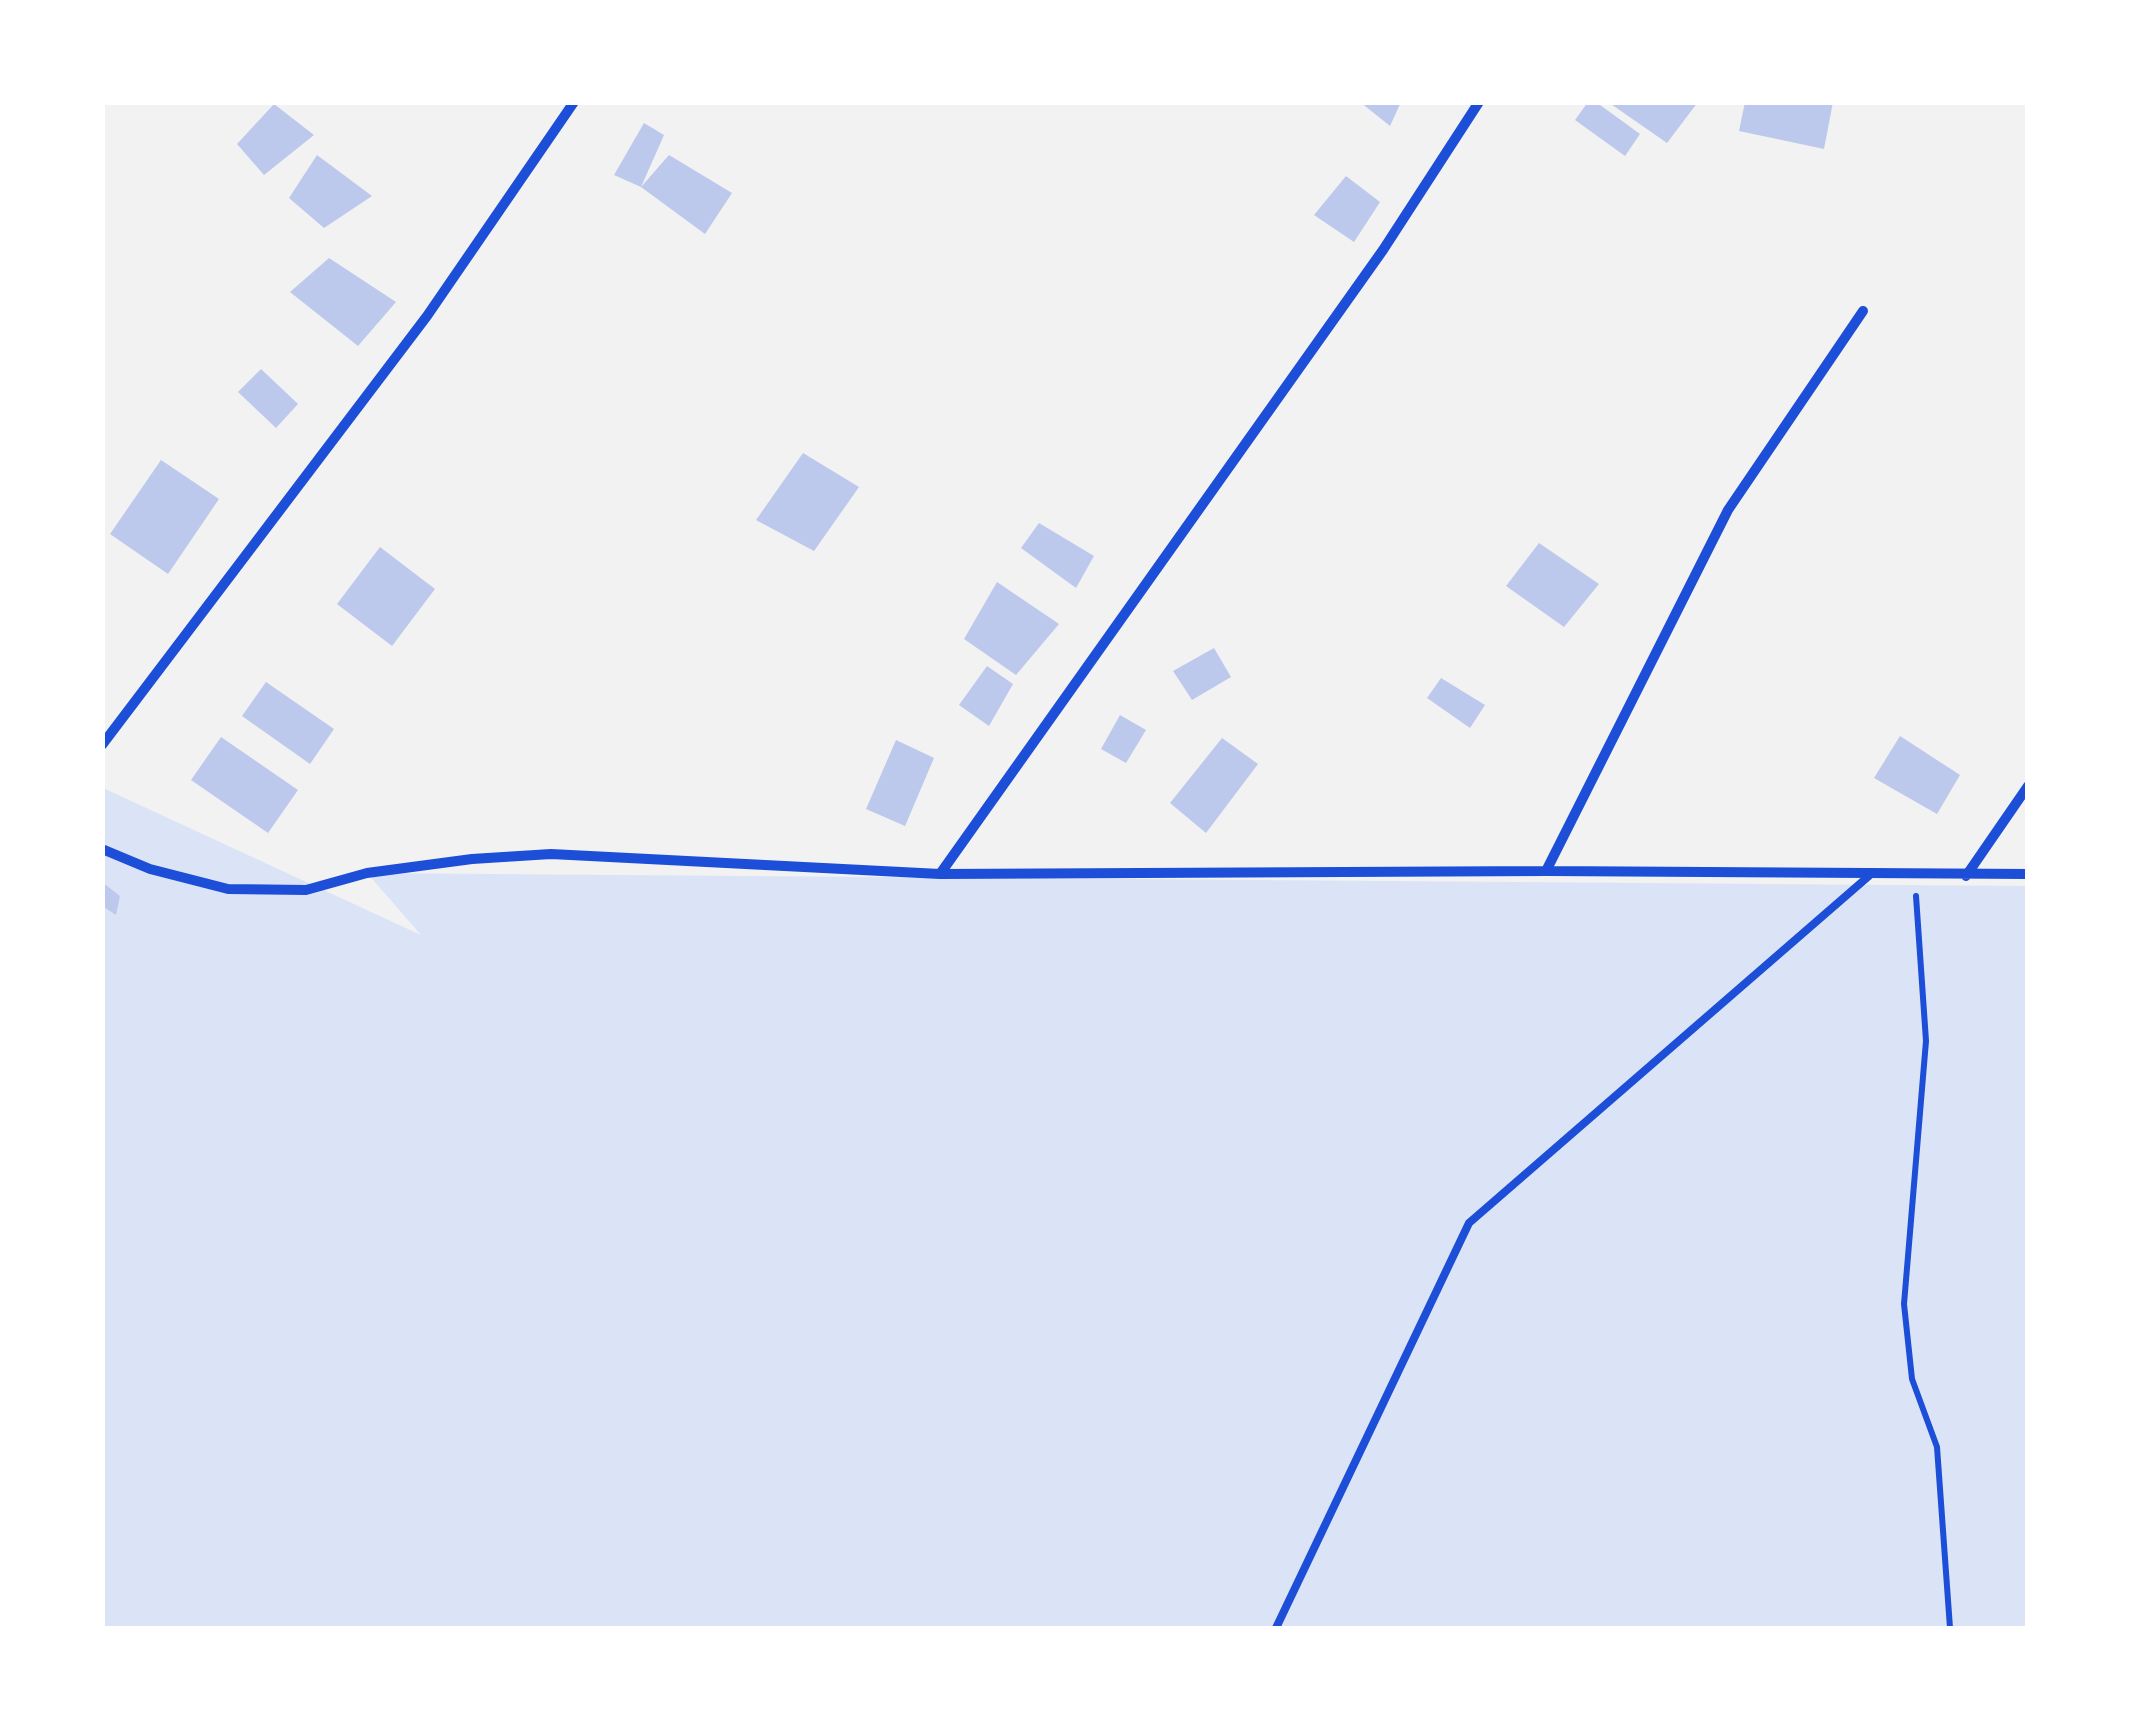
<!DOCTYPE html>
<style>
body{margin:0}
#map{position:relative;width:2130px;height:1731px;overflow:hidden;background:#f2f2f2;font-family:Georgia,serif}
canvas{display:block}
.frame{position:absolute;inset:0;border:105px solid #fff;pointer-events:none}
</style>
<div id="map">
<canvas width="2130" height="1731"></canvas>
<div class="frame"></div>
</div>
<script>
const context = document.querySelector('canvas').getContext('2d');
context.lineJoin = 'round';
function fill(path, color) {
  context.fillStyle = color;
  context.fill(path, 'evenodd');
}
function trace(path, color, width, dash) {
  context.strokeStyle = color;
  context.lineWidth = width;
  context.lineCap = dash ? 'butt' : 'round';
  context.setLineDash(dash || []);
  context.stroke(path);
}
fill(new Path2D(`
 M103,788L421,935L367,873L2027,886V1628H103Z`), '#dbe4f7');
fill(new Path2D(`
 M1360,102H1401L1390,126Z
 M1588,102H1596L1640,134L1625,156L1575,120Z
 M1608,102H1698L1667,143Z
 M1745,102H1833L1824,149L1739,131Z
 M274,104L314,135L264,175L237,144Z
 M644,123L664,135L641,187L669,155L732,193L705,234L641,187L614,175Z
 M317,155L372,196L324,228L289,198Z
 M1346,176L1380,202L1354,242L1314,215Z
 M329,258L396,302L358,346L290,292Z
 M261,369L298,404L276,428L238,392Z
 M803,453L859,487L814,551L756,520Z
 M161,460L219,499L168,574L110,534Z
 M1039,523L1094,556L1076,588L1021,548Z
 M1539,543L1599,584L1564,627L1506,586Z
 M380,547L435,589L392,646L337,604Z
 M997,582L1059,624L1016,675L964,639Z
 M1214,648L1231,677L1192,700L1173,671Z
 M987,666L1013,684L989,726L959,705Z
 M1441,678L1485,705L1470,728L1427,698Z
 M266,682L334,729L310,764L242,716Z
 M1120,715L1146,730L1126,763L1101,749Z
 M1900,736L1960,775L1937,814L1874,778Z
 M221,737L298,790L268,833L191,780Z
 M1222,738L1258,764L1206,833L1170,803Z
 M896,740L934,758L905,826L866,809Z
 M102,882L120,896L116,915L102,906Z`), '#bdc9ec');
trace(new Path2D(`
 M1916,896L1926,1041L1904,1304L1912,1379L1937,1447L1950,1628`), '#1d4ed8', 6);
trace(new Path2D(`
 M1276,1628L1469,1223L1870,875`), '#1d4ed8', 8);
trace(new Path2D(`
 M102,745L427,316L574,102
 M102,849L150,869L228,889L306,890L367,873L472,859L551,854L940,874L1546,871L2028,874
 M1546,871L1728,510L1863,311
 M940,874L1383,250L1479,102
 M1966,876L2028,786`), '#1d4ed8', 10);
</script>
